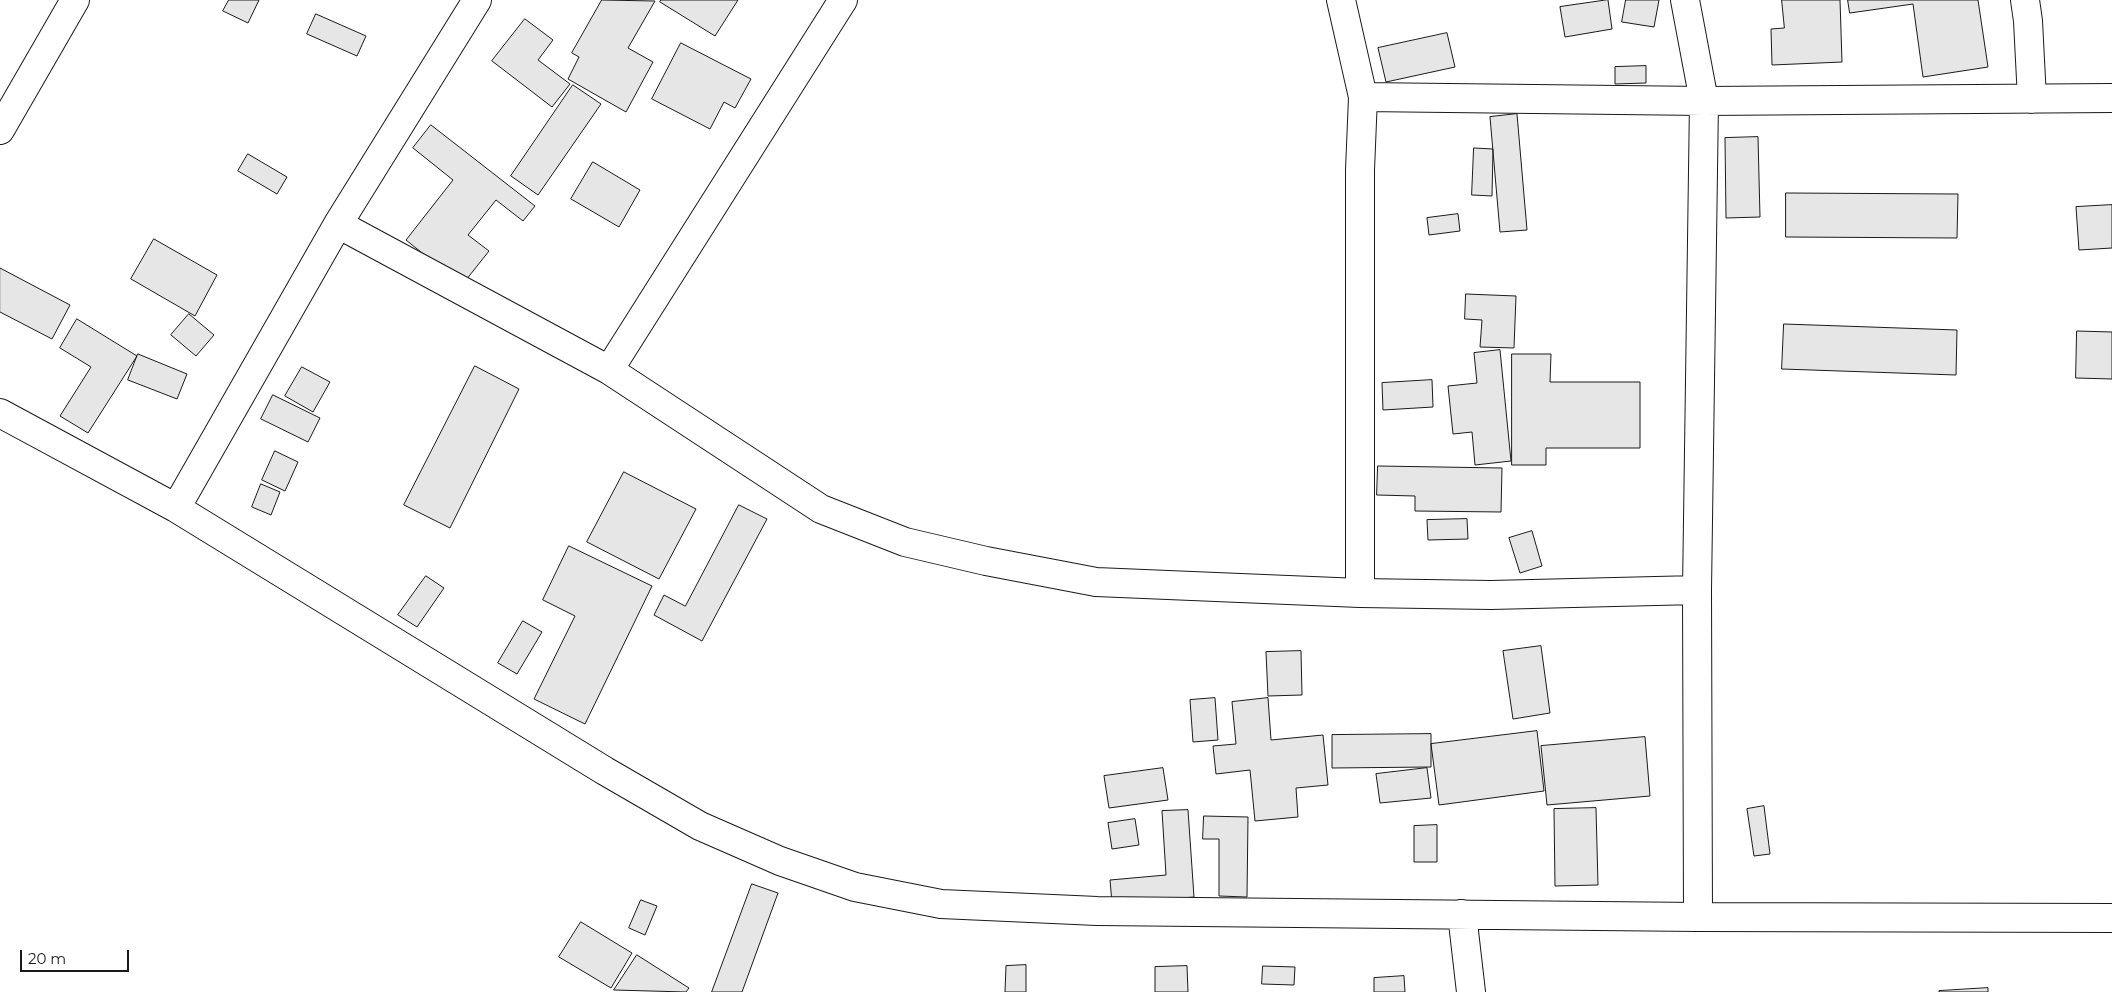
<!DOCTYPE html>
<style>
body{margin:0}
#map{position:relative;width:2112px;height:992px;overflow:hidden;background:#fff;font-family:Montserrat,sans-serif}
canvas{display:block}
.scale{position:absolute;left:20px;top:950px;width:109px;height:22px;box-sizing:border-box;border:2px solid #1a1a1a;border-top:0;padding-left:6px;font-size:15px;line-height:18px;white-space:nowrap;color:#1a1a1a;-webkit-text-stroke:4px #fff;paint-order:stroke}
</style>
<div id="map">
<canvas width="2112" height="992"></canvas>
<div class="scale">20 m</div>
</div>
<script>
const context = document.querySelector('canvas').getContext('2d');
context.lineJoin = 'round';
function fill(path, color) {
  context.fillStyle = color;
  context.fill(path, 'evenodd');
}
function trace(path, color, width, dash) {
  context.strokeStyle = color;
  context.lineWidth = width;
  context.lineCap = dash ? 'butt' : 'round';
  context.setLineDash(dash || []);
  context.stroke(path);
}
const building = new Path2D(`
 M229,0H259L248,23L223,11Z
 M602,0L655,1L628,48L653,62L626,112L568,79L579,57L572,53Z
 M661,0H738L715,36L660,2Z
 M1608,0L1612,29L1565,37L1560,7Z
 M1626,0H1659L1654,27L1622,22Z
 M1782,0H1840L1842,62L1772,65L1771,29L1784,28Z
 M1848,0H1978L1988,67L1923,77L1913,4L1850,13Z
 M316,14L366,36L357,56L307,34Z
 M525,19L553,40L538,60L570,84L552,107L492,61Z
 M1447,33L1455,67L1386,82L1378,48Z
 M681,43L751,79L735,108L724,102L710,129L652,99Z
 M1646,66V83L1615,84V67Z
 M573,85L601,104L538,195L511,176Z
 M1517,114L1527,230L1500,232L1490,117Z
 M431,125L535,206L523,221L496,200L468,235L489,251L462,285L406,240L453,180L413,148Z
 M1758,137L1760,217L1726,218L1725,138Z
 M1474,148L1493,149L1492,196L1472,195Z
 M248,154L287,177L277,194L238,171Z
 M593,162L640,190L619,227L571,199Z
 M1786,193L1958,194L1957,238L1786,237Z
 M2112,205V248L2079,250L2076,207Z
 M1458,214L1460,231L1429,235L1427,218Z
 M154,239L217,275L195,316L131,279Z
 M0,268L70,305L52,339L0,312Z
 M1466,294L1516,296L1514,348L1480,347L1482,320L1465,319Z
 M189,314L214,335L196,356L171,335Z
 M77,319L137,356L88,433L60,416L91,367L60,348Z
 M1784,324L1957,330L1956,375L1782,369Z
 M2077,331L2112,332V379L2076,378Z
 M1500,350L1511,461L1475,465L1472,432L1453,434L1448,386L1477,383L1474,353Z
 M138,354L187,374L177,399L128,380Z
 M1512,354H1551L1550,382H1640V448H1546V465H1512Z
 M475,366L519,389L450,528L404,505Z
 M302,367L330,382L313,412L285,396Z
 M1432,380L1433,407L1383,410L1382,383Z
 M273,395L320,418L308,442L261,419Z
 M275,451L298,462L285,491L262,480Z
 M1378,466L1502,468L1501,512L1415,511V496L1377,495Z
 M624,472L696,509L659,579L587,542Z
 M261,484L280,492L271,515L252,507Z
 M739,505L767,519L702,641L654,615L664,595L685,606Z
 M1467,519L1468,539L1428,540L1427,520Z
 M1532,531L1542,566L1520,573L1509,538Z
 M569,546L652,586L585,724L534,699L575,616L543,600Z
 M426,576L444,588L417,627L398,615Z
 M523,621L542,632L517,674L498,663Z
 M1541,646L1550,713L1513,719L1503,651Z
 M1301,651L1302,695L1268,696L1266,652Z
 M1215,698L1218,740L1193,742L1190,700Z
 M1268,698L1271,740L1323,735L1328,785L1296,788L1298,817L1255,821L1250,770L1216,774L1213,746L1236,744L1232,702Z
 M1537,731L1544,791L1439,805L1431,744Z
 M1431,734V767L1332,768V735Z
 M1645,737L1650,796L1547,805L1541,746Z
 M1163,768L1168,800L1109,808L1104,776Z
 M1427,768L1431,798L1380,803L1376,774Z
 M1764,806L1770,854L1754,856L1747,809Z
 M1596,808L1598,885L1555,886L1554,809Z
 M1188,810L1194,897L1112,903L1110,880L1166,875L1162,811Z
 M1204,816L1248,817L1247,897L1219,896V839H1203Z
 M1135,819L1139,845L1112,849L1108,823Z
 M1437,825V862H1414V826Z
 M752,884L778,893L742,992H712Z
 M641,900L657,906L645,935L629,928Z
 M581,922L632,953L611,988L559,957Z
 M637,955L689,988L686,992L614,990Z
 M1026,965V992H1005L1006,966Z
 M1187,966L1188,992H1155V967Z
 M1263,966L1295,967L1294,985L1262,984Z
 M1404,976L1405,992H1374V978Z
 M1988,988V992H1939V991Z`);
fill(building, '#e6e6e6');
trace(building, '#1a1a1a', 1);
const street = new Path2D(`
 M1341,0L1363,97L1360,170V593
 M1685,0L1704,101L1697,590
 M2025,0L2028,21L2032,99
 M1363,97L1704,101L2112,98
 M0,130L75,0
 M338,224L609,370L821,509L905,542L986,561L1096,582L1360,593L1491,595L1697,590L1698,917L2112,918
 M609,370L843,0
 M0,413L176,508L605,771L700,826L780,861L855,887L941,904L1097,911L1698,917
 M176,508L338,224L477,0
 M1462,914L1471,992`);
trace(street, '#1a1a1a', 30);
trace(street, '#fff', 28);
</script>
